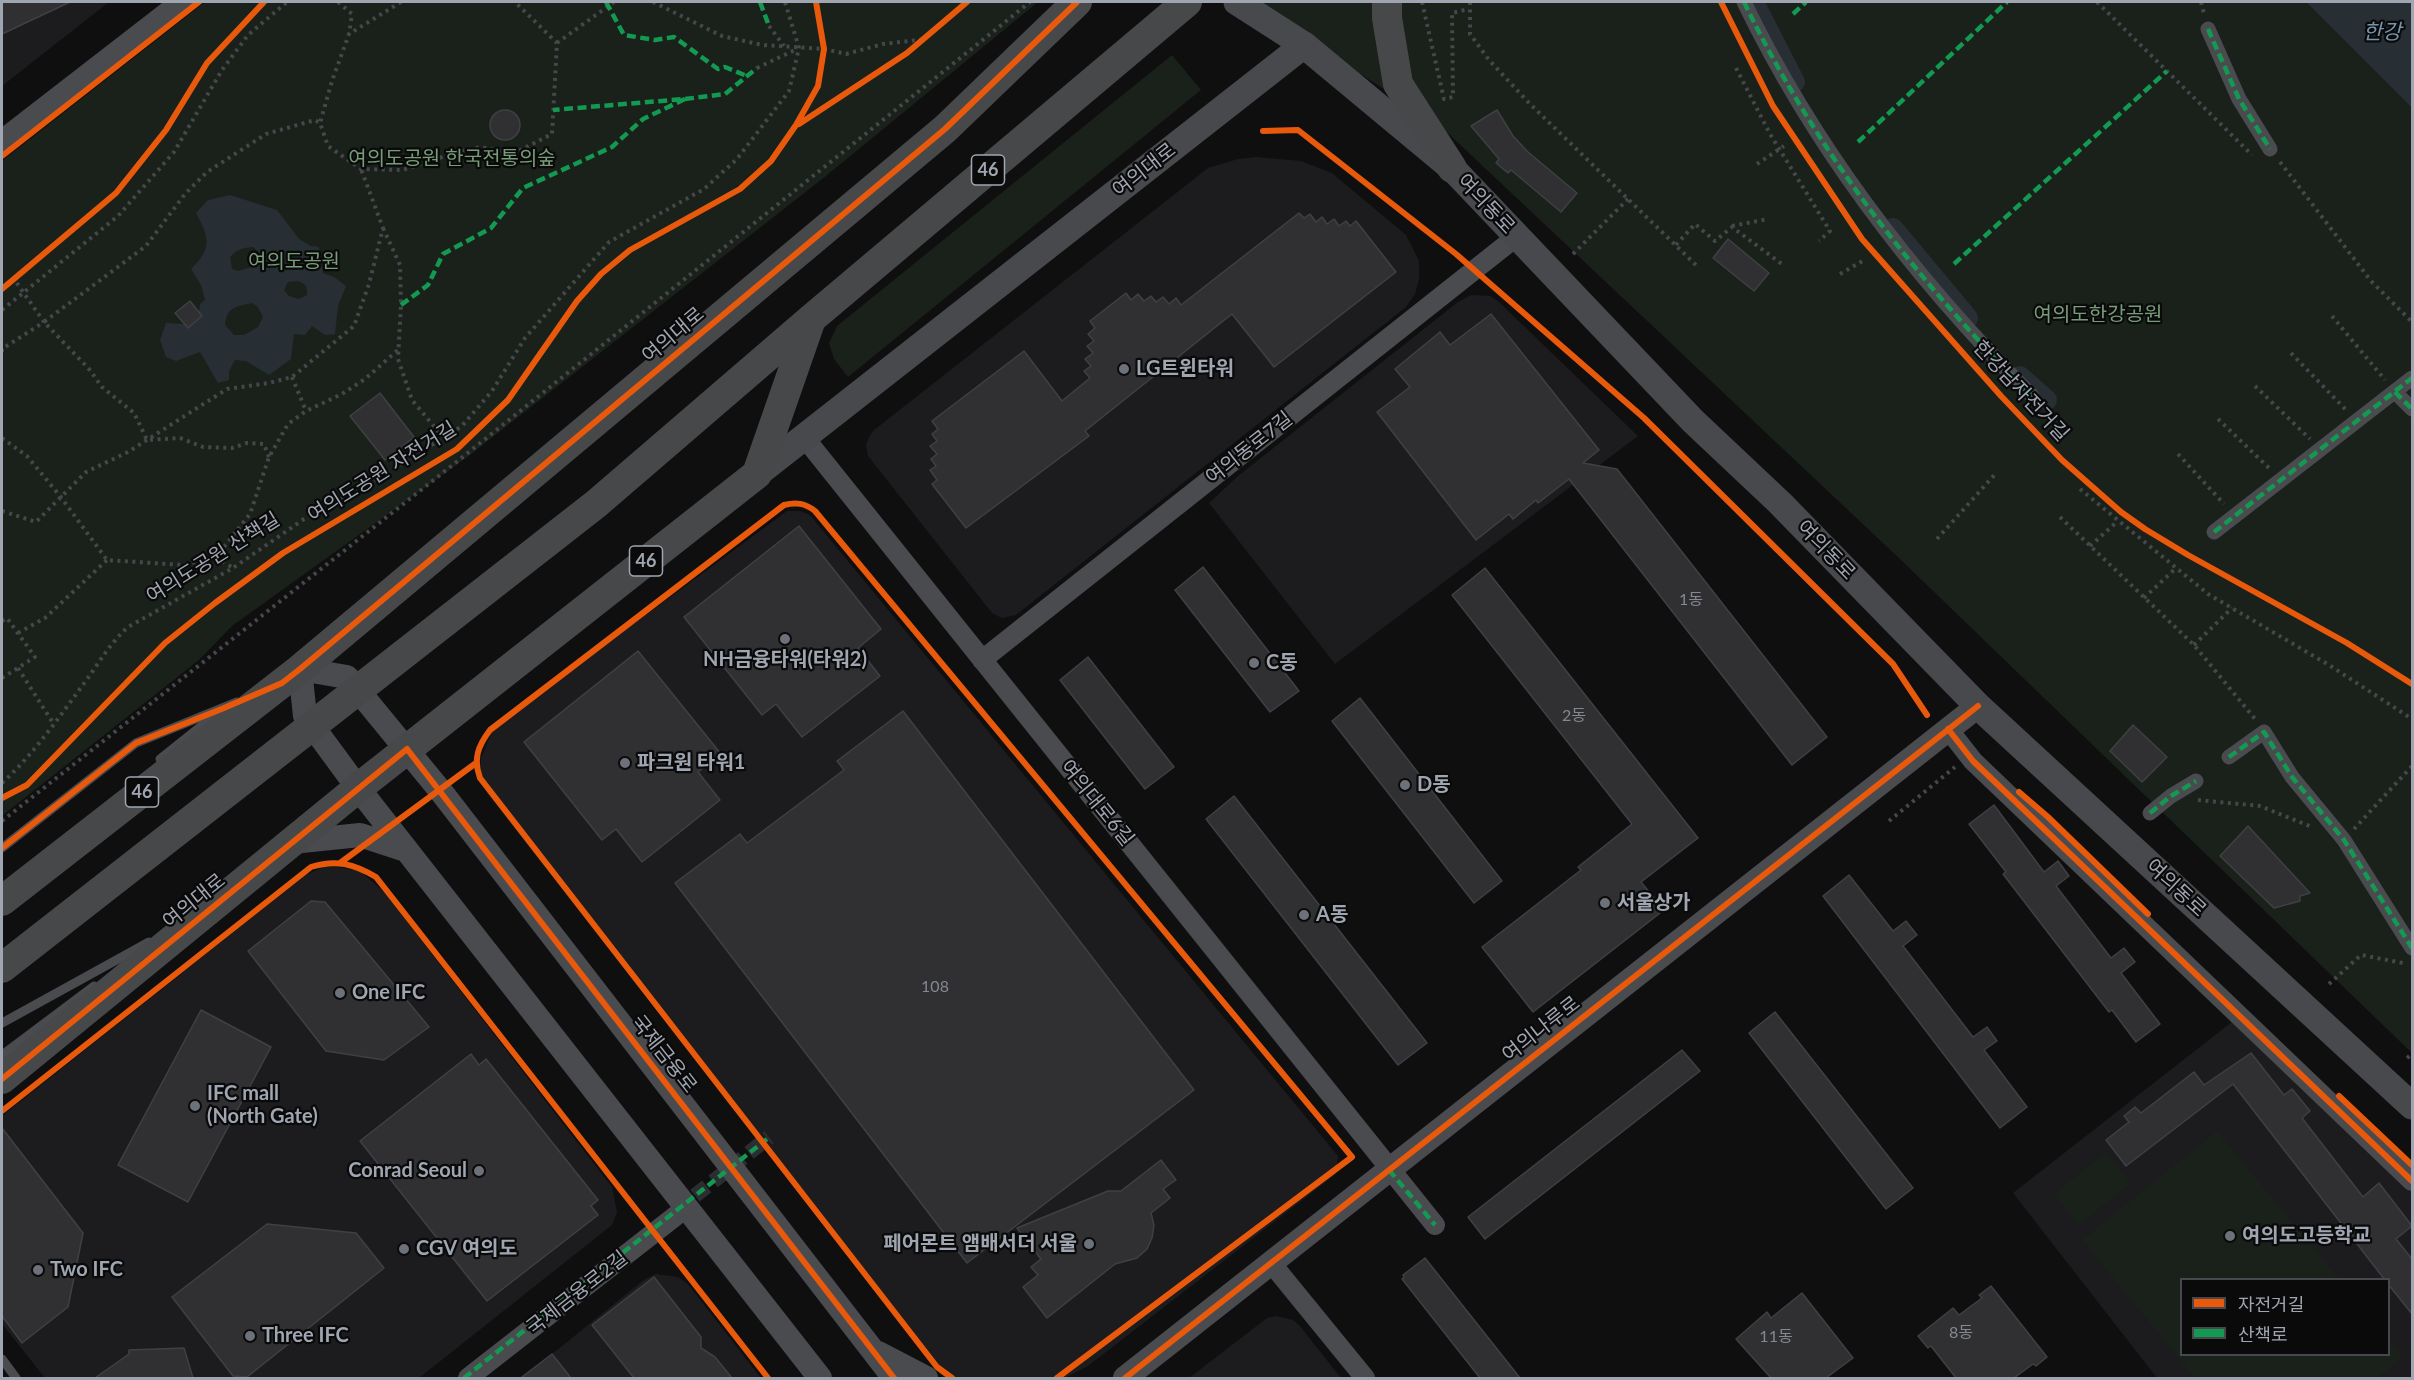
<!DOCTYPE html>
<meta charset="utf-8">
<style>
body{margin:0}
#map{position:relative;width:2414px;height:1380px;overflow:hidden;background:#0f0f10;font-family:Lato,"Noto Sans KR",sans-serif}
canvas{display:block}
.frame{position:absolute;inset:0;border:3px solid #a0a6b1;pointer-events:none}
.legend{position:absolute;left:2180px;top:1278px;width:210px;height:78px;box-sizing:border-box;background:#0a0a0b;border:2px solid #46484d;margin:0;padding:8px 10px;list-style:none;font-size:18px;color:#a0a6b1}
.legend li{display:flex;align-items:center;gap:12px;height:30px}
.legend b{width:30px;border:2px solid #46484d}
</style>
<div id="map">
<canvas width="2414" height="1380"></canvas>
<div class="frame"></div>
<ul class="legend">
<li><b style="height:8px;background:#e8590c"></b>자전거길</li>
<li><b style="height:8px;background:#139951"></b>산책로</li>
</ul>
</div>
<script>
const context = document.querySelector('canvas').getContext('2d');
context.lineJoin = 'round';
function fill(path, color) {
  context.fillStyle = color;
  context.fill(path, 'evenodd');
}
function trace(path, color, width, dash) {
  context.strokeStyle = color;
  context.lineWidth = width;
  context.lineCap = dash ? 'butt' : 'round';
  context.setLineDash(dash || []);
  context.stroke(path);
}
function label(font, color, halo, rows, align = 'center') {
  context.font = font + ' Lato,"Noto Sans KR",sans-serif';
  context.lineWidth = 4.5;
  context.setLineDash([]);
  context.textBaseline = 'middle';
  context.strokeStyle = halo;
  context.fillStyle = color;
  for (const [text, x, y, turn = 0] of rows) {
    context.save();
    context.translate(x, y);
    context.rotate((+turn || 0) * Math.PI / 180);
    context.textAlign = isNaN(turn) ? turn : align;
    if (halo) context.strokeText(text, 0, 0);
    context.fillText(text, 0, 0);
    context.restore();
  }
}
fill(new Path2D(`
 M2,2H109L2,86Z
 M1256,157L1301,161L1332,173L1406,235L1419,261V279L1415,294L1406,307L1016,615L1002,618L992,613L868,456L866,445L869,437L874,430L1208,168L1238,159Z
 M1471,295L1491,296L1499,302L1638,436L1335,664L1209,503L1238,476L1458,302Z
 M787,511H800L810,515L1338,1156L1336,1174L1088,1366L1065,1378H944L487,793L481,773V758L494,727Z
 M324,867H338L360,871L384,892L612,1187L617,1212L612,1225L419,1378H45L2,1324V1116L307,874Z
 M2242,1014L2412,1178V1378H2157L2013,1193ZM2182,1280H2388V1354H2182Z
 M656,1274L678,1277L688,1284L761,1378H518L557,1350L645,1279Z
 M1276,1316L1293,1320L1299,1325L1341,1378H1189L1267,1318Z`), '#1c1c1e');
fill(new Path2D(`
 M205,2H1038L826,176L466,458L232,626L199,660L2,816V161Z
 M1248,2H2306L2412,108V1053L1901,560L1437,123Z
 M1172,55L1201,90L848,377L834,359L829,343L837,326Z
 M2217,1131L2339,1279L2182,1280V1354H2388L2389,1339L2403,1357L2377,1378H2195L2082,1240Z
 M2106,1152L2131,1183L2079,1225L2054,1194Z`), '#1a201a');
fill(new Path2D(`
 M2306,2H2412V108Z
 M230,195L277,210L299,239L311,246L319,247L323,273L334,277L346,286L338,306L335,334L325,335L312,326L305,335L294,334L291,359L269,375L246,361L235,360L229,371V380L218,383L200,352L176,361L166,357L160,340L166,323L184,324L188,328L202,316L199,312L200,304L205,300L201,285L191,269C213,248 209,237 196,213L208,200ZM253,247L260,253L258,265L238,271L232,269L230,257C237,249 243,248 253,247ZM298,281C306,284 308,287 307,295L299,299L289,296L284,290L288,282ZM252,303L258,307L263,317L258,327L244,335H234L225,325C227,306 236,307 252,303Z`), '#272f34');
trace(new Path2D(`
 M1754,2L1795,82
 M1893,228L1968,318
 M2020,376L2047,400`), '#272f34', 20);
const building = new Path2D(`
 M2,2H70L2,34Z
 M1497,110L1513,136L1528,152L1577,193L1561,212L1511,170L1508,173L1496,163L1499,159L1471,126Z
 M490 125a15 15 0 1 1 30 0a15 15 0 1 1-30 0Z
 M1299,213L1304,218L1310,214L1316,222L1322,217L1327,224L1334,219L1339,226L1346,221L1350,226L1356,221L1396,272L1274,367L1232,314L1085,431L1089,436L966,528L932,484L937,480L930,470L936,466L931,459L937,454L930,446L937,441L932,434L938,429L932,421L1024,351L1062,401L1090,378L1084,371L1091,366L1085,359L1093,353L1087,346L1094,341L1088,334L1095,328L1090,321L1126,293L1131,300L1138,294L1144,301L1151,296L1156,302L1163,297L1169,304L1176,298L1181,305Z
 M1728,239L1769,273L1754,291L1713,258Z
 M190,301L202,316L188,328L175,313Z
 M1491,314L1599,450L1583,463L1617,469L1827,737L1792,765L1569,479L1538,503L1536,500L1513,519L1509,514L1476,540L1377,412L1410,387L1395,369L1440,332L1450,345Z
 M380,393L414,437L385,460L350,416Z
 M799,526L881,629L858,648L880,676L802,737L776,704L762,715L684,617Z
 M1203,567L1299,691L1270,712L1175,590Z
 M1485,568L1698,838L1641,882L1664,910L1533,1012L1482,947L1581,870L1578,867L1632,824L1452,595Z
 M638,651L721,754L698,772L720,800L642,862L616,829L602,840L524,742Z
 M1088,657L1174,767L1145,789L1060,680Z
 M1360,698L1502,881L1474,903L1332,721Z
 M903,711L1194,1090L967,1263L675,883L740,834L747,843L844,770L837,761Z
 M2133,725L2167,757L2142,782L2110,751Z
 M1234,796L1427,1043L1398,1065L1206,819Z
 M1994,805L2044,872L2058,861L2069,876L2056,886L2111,958L2124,948L2135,962L2121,973L2160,1024L2136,1042L2112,1010L2109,1012L2003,874L2006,872L1969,824Z
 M2248,826L2310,893L2300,896V901L2274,908L2220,856Z
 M1849,875L1893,931L1906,921L1917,935L1903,946L1973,1037L1987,1027L1997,1041L1984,1050L2027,1107L2000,1128L1823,896Z
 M311,901L325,902L429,1027L384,1060L326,1051L248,951Z
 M201,1010L271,1047L188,1202L118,1165Z
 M1775,1012L1913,1188L1886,1209L1749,1033Z
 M1682,1050L1700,1071L1485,1239L1468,1217Z
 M2251,1053L2284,1095L2292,1089L2310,1111L2302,1118L2363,1197L2379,1183L2412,1226L2396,1239L2412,1259V1314L2388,1284V1280H2385L2233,1084L2126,1166L2106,1140L2129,1122L2124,1116L2135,1107L2141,1113L2194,1072L2204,1085Z
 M471,1054L479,1065L486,1059L598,1200L591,1206L598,1215L487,1301L360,1141Z
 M2,1128L83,1233L68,1307L22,1343L2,1316Z
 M1161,1160L1176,1180L1163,1189L1170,1198L1151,1213L1154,1225L1152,1238L1147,1249L1137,1258L1115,1264L1047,1318L1023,1287L1038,1275L1031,1267L1041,1259L1017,1228L1108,1191H1121Z
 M267,1224L356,1233L384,1268L247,1377L233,1376L172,1297Z
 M1425,1258L1520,1378H1480L1402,1279L1404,1278L1403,1275Z
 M654,1277L701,1337V1348L715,1357L732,1378H634L592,1325Z
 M1991,1286L2047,1357L2036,1366L2033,1364L2014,1378H1956L1931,1346L1928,1348L1918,1336L1953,1308L1959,1315L1982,1298L1979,1295Z
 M1802,1293L1853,1358L1826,1378H1771L1736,1339L1767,1312L1771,1318Z
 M184,1348L193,1378H95L129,1354V1350Z
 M552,1354L571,1378H521Z`);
fill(building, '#303032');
trace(building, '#3e4044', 1.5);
trace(new Path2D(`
 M677,1210L769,1137`), '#2c2d30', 15, [15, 8]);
trace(new Path2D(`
 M338,2L352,14L349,34
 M401,2L349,34L332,81L320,123L328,146L361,169L403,170L457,152L481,147L513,154L552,134L557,43L515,2
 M653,2L722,36L762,45L824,49L846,54L883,44L926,39
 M1422,2L1444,99L1453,97L1452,13L1469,9
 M1470,2V34L1489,60L1530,104L1697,266
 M2097,2L2252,155
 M2201,2L2204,14
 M769,26L784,46
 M557,43L614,2
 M757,68L797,49
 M1736,68L1770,134L1830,231L1819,241
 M2280,162L2371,281L2412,322
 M1757,164L1784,146
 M1732,226L1768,219
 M383,228L400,265L401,305L398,359L412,400L443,437
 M1676,245L1695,224L1715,241L1732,227L1783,265
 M1573,254L1628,199
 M1840,274L1866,259
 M2,310L118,216L174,152L222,70L248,35L287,2
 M2332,316L2385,380
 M2,352V349L44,322L14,279
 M2291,353L2347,411
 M292,377L306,411
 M2255,386L2310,439
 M2218,419L2270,469
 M2,438L27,456L60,496L107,560L183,565L216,557L250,514L269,457L288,424L306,411L342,394L365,379L399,349
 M2178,454L2224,504
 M269,457L264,444L247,443L232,448L203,447L180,438L147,440L134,413L102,387L89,369L44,322L146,246L185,194L207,172L266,134L315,120L320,123
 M2080,489L2208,594L2329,665L2412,719
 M2,511L36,522L86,472L128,452L227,389L269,383L292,377L354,326L369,284L383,228L361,169
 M2060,517L2194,645L2255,719
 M1937,539L1997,472
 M2090,546L2118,521
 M216,557L233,568
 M2144,598L2175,569
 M2,621L7,618L35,657L2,678
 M18,633L45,618L107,560
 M2194,645L2232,608
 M18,668L53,723
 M2,783C33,755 60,716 85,682C99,663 110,643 128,627L233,568L304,519L379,478L462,426L492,391L525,338L609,242L704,189L737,159L789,91L799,48L785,2
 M2198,800L2260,806L2312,827
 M2,821L464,456L1030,2
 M1889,821L1955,767
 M2354,829L2412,766
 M2329,984L2361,955L2403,963
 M2407,1058L2412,1054`), '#45474a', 4, [3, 4.5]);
trace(new Path2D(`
 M160,759L215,715
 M2,848L136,743L237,702
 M2,1023L149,942
 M2,1055L94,986
 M2,1359L16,1378`), '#4a4b4f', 9);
trace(new Path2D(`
 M1744,2C1816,151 1915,279 2032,396
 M2208,29L2239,99L2270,149
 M2395,392L2412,409
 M2214,532L2412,378
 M2229,757L2264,732L2292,777L2344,840L2412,948
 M2150,813L2171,796L2196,781`), '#4a4b4f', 15);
trace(new Path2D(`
 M804,437L1435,1225
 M982,660L1516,237
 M1948,729L1973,761L2412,1181
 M1272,1264L1365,1378
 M468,1378L687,1207`), '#4a4b4f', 20);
trace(new Path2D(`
 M2,142L183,2
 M292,842L360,835L406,850
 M878,1353L926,1378
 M820,1378L358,788L305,716L300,669L347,677L443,794L894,1378
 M1125,1378L1978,706`), '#4a4b4f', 24);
trace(new Path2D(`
 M1237,2L1304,45L1452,168L1693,421L1780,503L1978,706L2412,1106
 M757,474L1304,45`), '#48494c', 27);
trace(new Path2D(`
 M1387,2V18L1398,84L1452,168
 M2,901L300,669L945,129L1077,2
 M2,968L596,504L811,319L1187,2
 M2,1079L358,788L757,474L810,322`), '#46484a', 30);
trace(new Path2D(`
 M606,2L624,35L655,40L674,37L718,69L725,67L747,76
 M760,2L769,26
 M1744,2C1816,151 1915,279 2032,396
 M1793,14L1806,2
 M2208,29L2239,99L2270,149
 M685,99L725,94L757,68
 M1858,142L2007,2
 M1954,264L2167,71
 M401,305L428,285L443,254L491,228L523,188L612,147L643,119L685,99L553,110
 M2395,392L2412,409
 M2214,532L2412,378
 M2229,757L2264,732L2292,777L2344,840L2412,948
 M2150,813L2171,796L2196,781
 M1389,1170L1435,1225
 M464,1378L767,1139`), '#139951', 4.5, [9, 4.5]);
trace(new Path2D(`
 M1721,2L1773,106L1862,239L2001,396L2062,460L2121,512L2145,529L2188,555L2347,643L2412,684
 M799,124L907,53L967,2
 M1263,131L1298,130L1456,254L1644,418L1893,664L1927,715
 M2,156L199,2
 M2,289L116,193L166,130L207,63L264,2
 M1948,729L1973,761L2412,1181
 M2019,792L2048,817L2148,914
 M2,798L27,785L165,643L215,603L283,553L457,449L508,400L577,301L601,274L630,250L740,189L771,161L796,125L818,86L824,49L816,2
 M2,848L136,743L224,708L282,683L300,669L945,129L1077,2
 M340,863L476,763
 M2,1079L407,749L894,1378
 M2339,1096L2412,1165
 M2,1111L311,867C336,859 354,864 376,877L768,1378
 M952,1378L937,1367L480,778C473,759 478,746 490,730L784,505C796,502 805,503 815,511L1352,1157L1057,1378
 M1125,1378L1978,706`), '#e8590c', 6);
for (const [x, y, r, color] of [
 [1124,369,6,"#6d7179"],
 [785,639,6,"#6d7179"],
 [1254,663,6,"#6d7179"],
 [625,763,6,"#6d7179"],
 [1405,785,6,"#6d7179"],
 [1605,903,6,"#6d7179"],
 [1304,915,6,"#6d7179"],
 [340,993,6,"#6d7179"],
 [195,1106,6,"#6d7179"],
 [479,1171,6,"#6d7179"],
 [2230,1236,6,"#6d7179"],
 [1089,1244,6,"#6d7179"],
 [404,1249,6,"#6d7179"],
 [38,1270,6,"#6d7179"],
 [250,1336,6,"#6d7179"]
]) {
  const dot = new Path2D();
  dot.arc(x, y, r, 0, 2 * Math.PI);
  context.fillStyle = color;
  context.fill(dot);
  trace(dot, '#0a0a0b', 2);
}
label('16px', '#848891', null, [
 ["1동",1691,600],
 ["2동",1574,716],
 ["108",935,987],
 ["8동",1961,1333],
 ["11동",1776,1337]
]);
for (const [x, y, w] of [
 [988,170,33],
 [646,561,33],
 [142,792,33]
]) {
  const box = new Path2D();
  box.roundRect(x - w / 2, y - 15, w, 30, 4.5);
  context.fillStyle = '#0a0a0b';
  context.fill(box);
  trace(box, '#a0a6b1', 1.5);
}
label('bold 18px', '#a0a6b1', null, [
 ["46",988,170],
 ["46",646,561],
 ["46",142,792]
]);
label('20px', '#779c78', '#0a0a0b', [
 ["여의도공원 한국전통의숲",452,159],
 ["여의도공원",294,262],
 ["여의도한강공원",2098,315]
]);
label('20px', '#a0a6b1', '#0a0a0b', [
 ["여의대로",1144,170,-38],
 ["여의동로",1486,204,47],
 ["여의대로",673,335,-40],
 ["한강남자전거길",2021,391,47],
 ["여의동로7길",1249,448,-38],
 ["여의도공원 자전거길",382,472,-32],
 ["여의동로",1826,550,46],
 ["여의도공원 산책길",213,558,-32],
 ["여의대로6길",1097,803,51],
 ["여의동로",2176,888,43],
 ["여의대로",194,901,-39],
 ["여의나루로",1541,1029,-38],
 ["국제금융로",664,1054,52],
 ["국제금융로2길",577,1293,-38]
]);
label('bold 20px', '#a0a6b1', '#0a0a0b', [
 ["LG트윈타워",1136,369],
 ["NH금융타워(타워2)",785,660,"center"],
 ["C동",1266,663],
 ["파크원 타워1",637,763],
 ["D동",1417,785],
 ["서울상가",1617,903],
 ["A동",1316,915],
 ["One IFC",352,993],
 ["IFC mall",207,1094],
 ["(North Gate)",207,1117],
 ["Conrad Seoul",467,1171,"right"],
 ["여의도고등학교",2242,1236],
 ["페어몬트 앰배서더 서울",1077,1244,"right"],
 ["CGV 여의도",416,1249],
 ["Two IFC",50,1270],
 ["Three IFC",262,1336]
], 'left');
label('italic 21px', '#7796ac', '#0a0a0b', [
 ["한강",2382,32]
]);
</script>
